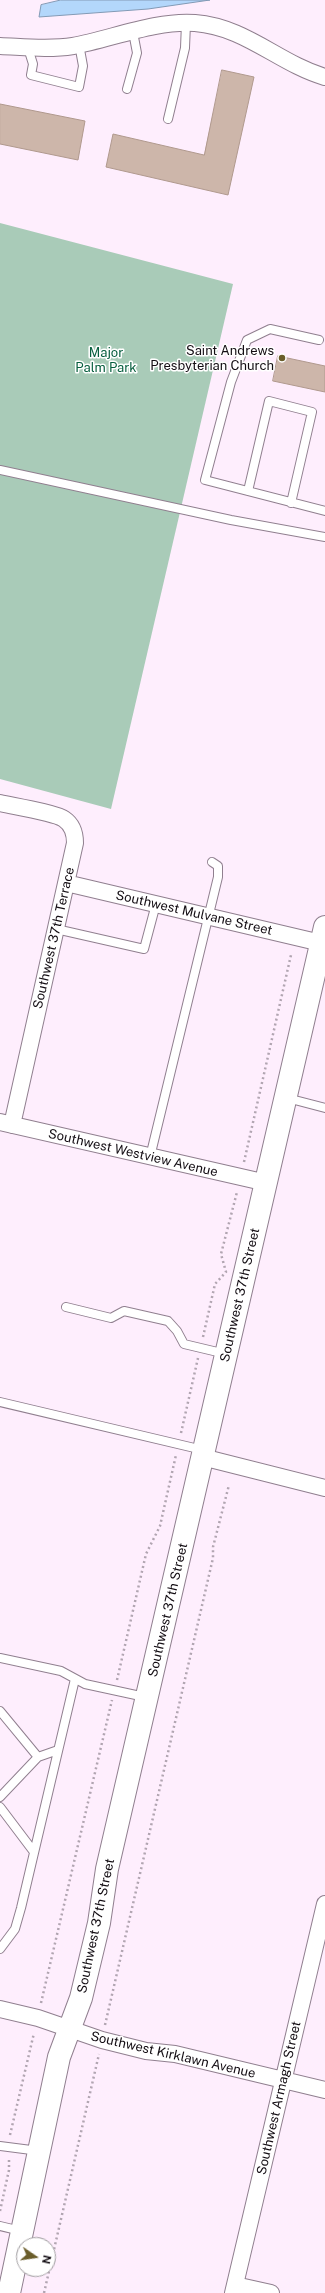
<!DOCTYPE html>
<style>
body{margin:0}
#map{position:relative;width:325px;height:2293px;overflow:hidden;background:#feeefd;font-family:"Public Sans",sans-serif}
canvas{display:block}
.north{position:absolute;left:16px;top:2237px;width:40px;height:40px;box-sizing:border-box;background:#fff;border:1px solid #a19ea1;border-radius:50%;rotate:103deg;font-size:11px;font-weight:700;line-height:16px;text-align:center;color:#130d13}
.north::after{content:'';display:block;margin:auto;width:14px;height:18px;background:#6a5d2a;clip-path:polygon(50% 0,100% 100%,50% 72%,0 100%)}
</style>
<div id="map">
<canvas width="325" height="2293"></canvas>
<div class="north">N</div>
</div>
<script>
const context = document.querySelector('canvas').getContext('2d');
context.lineJoin = 'round';
function fill(path, color) {
  context.fillStyle = color;
  context.fill(path, 'evenodd');
}
function trace(path, color, width, dash) {
  context.strokeStyle = color;
  context.lineWidth = width;
  context.lineCap = dash ? 'butt' : 'round';
  context.setLineDash(dash || []);
  context.stroke(path);
}
function label(font, color, halo, rows, align = 'center') {
  context.font = font + ' "Public Sans",sans-serif';
  context.lineWidth = 3;
  context.setLineDash([]);
  context.textBaseline = 'middle';
  context.strokeStyle = halo;
  context.fillStyle = color;
  for (const [text, x, y, turn = 0] of rows) {
    context.save();
    context.translate(x, y);
    context.rotate((+turn || 0) * Math.PI / 180);
    context.textAlign = isNaN(turn) ? turn : align;
    if (halo) context.strokeText(text, 0, 0);
    context.fillText(text, 0, 0);
    context.restore();
  }
}
fill(new Path2D(`
 M0,223L233,284L111,809L0,779Z`), '#a9cbb8');
const water = new Path2D(`
 M61,0H210L148,9L39,17L41,5Z`);
fill(water, '#b3d7fb');
trace(water, '#839ab5', 1);
const building = new Path2D(`
 M222,70L254,77L228,195L106,167L113,134L204,155Z
 M0,104L85,121L78,160L0,144Z
 M278,356L325,366V392L273,381Z`);
fill(building, '#cdb6aa');
trace(building, '#b0998e', 1);
const service = new Path2D(`
 M28,48L33,64L31,75L79,87L83,66L79,44
 M127,89L137,53L133,32
 M168,119L185,48L186,23
 M319,340L270,329L247,340L231,382L205,480L325,511
 M0,470L231,520L325,537
 M248,491L269,401L312,412L291,503
 M56,929L144,949L156,904
 M287,1098L325,1108
 M150,1157L218,877V866L212,862
 M66,1307L111,1318L124,1311L168,1321L177,1331L184,1344L226,1354
 M0,1402L203,1450
 M0,1658L61,1671L85,1684L145,1697
 M0,1711L38,1757
 M0,1797L38,1757L58,1750
 M0,1807L34,1852
 M0,1949L15,1929L21,1908L75,1679
 M0,2146L39,2151
 M0,2226L21,2231`);
const minor = new Path2D(`
 M0,46C24,47 49,50 73,46C111,39 156,20 195,23C246,27 278,63 325,77
 M0,803C13,806 56,813 64,819C73,825 75,834 75,843L12,1125
 M66,883L321,943
 M0,1122L267,1183
 M202,1457L325,1488
 M0,2009L38,2018L102,2040L146,2051L175,2054L325,2090
 M235,2285L271,2293
 M233,2293L325,1904`);
const secondary = new Path2D(`
 M9,2293L59,2057L81,1998L99,1923L107,1869L325,927`);
trace(service, '#907f8f', 10);
trace(minor, '#907f8f', 18);
trace(secondary, '#907f8f', 24);
trace(new Path2D(`
 M244,1162L291,955
 M203,1337L215,1284L226,1272L221,1254L237,1192
 M181,1433L198,1358
 M117,1680L146,1554L160,1526L176,1455
 M41,2003L112,1700
 M105,2025L213,1558V1547L229,1485
 M10,2135L34,2033
 M0,2211L9,2170V2158
 M44,2293L99,2054`), '#b1a5b1', 2.5, [2, 3]);
trace(service, '#fff', 8);
trace(minor, '#fff', 16);
trace(secondary, '#fff', 22);
for (const [x, y, r, color] of [
 [282,358,4,"#6a5d2a"]
]) {
  const dot = new Path2D();
  dot.arc(x, y, r, 0, 2 * Math.PI);
  context.fillStyle = color;
  context.fill(dot);
  trace(dot, '#fff', 1.5);
}
label('13px', '#130d13', '#fff', [
 ["Saint Andrews",274,351],
 ["Presbyterian Church",274,366]
], 'right');
label('13px', '#085f3f', '#fff', [
 ["Major",106,353],
 ["Palm Park",106,368]
]);
label('13px', '#130d13', '#fff', [
 ["Southwest Mulvane Street",194,913,13],
 ["Southwest 37th Terrace",54,938,-77],
 ["Southwest Westview Avenue",133,1153,13],
 ["Southwest 37th Street",240,1295,-77],
 ["Southwest 37th Street",168,1610,-77],
 ["Southwest 37th Street",96,1926,-78],
 ["Southwest Kirklawn Avenue",173,2055,13],
 ["Southwest Armagh Street",279,2098,-77]
]);
</script>
